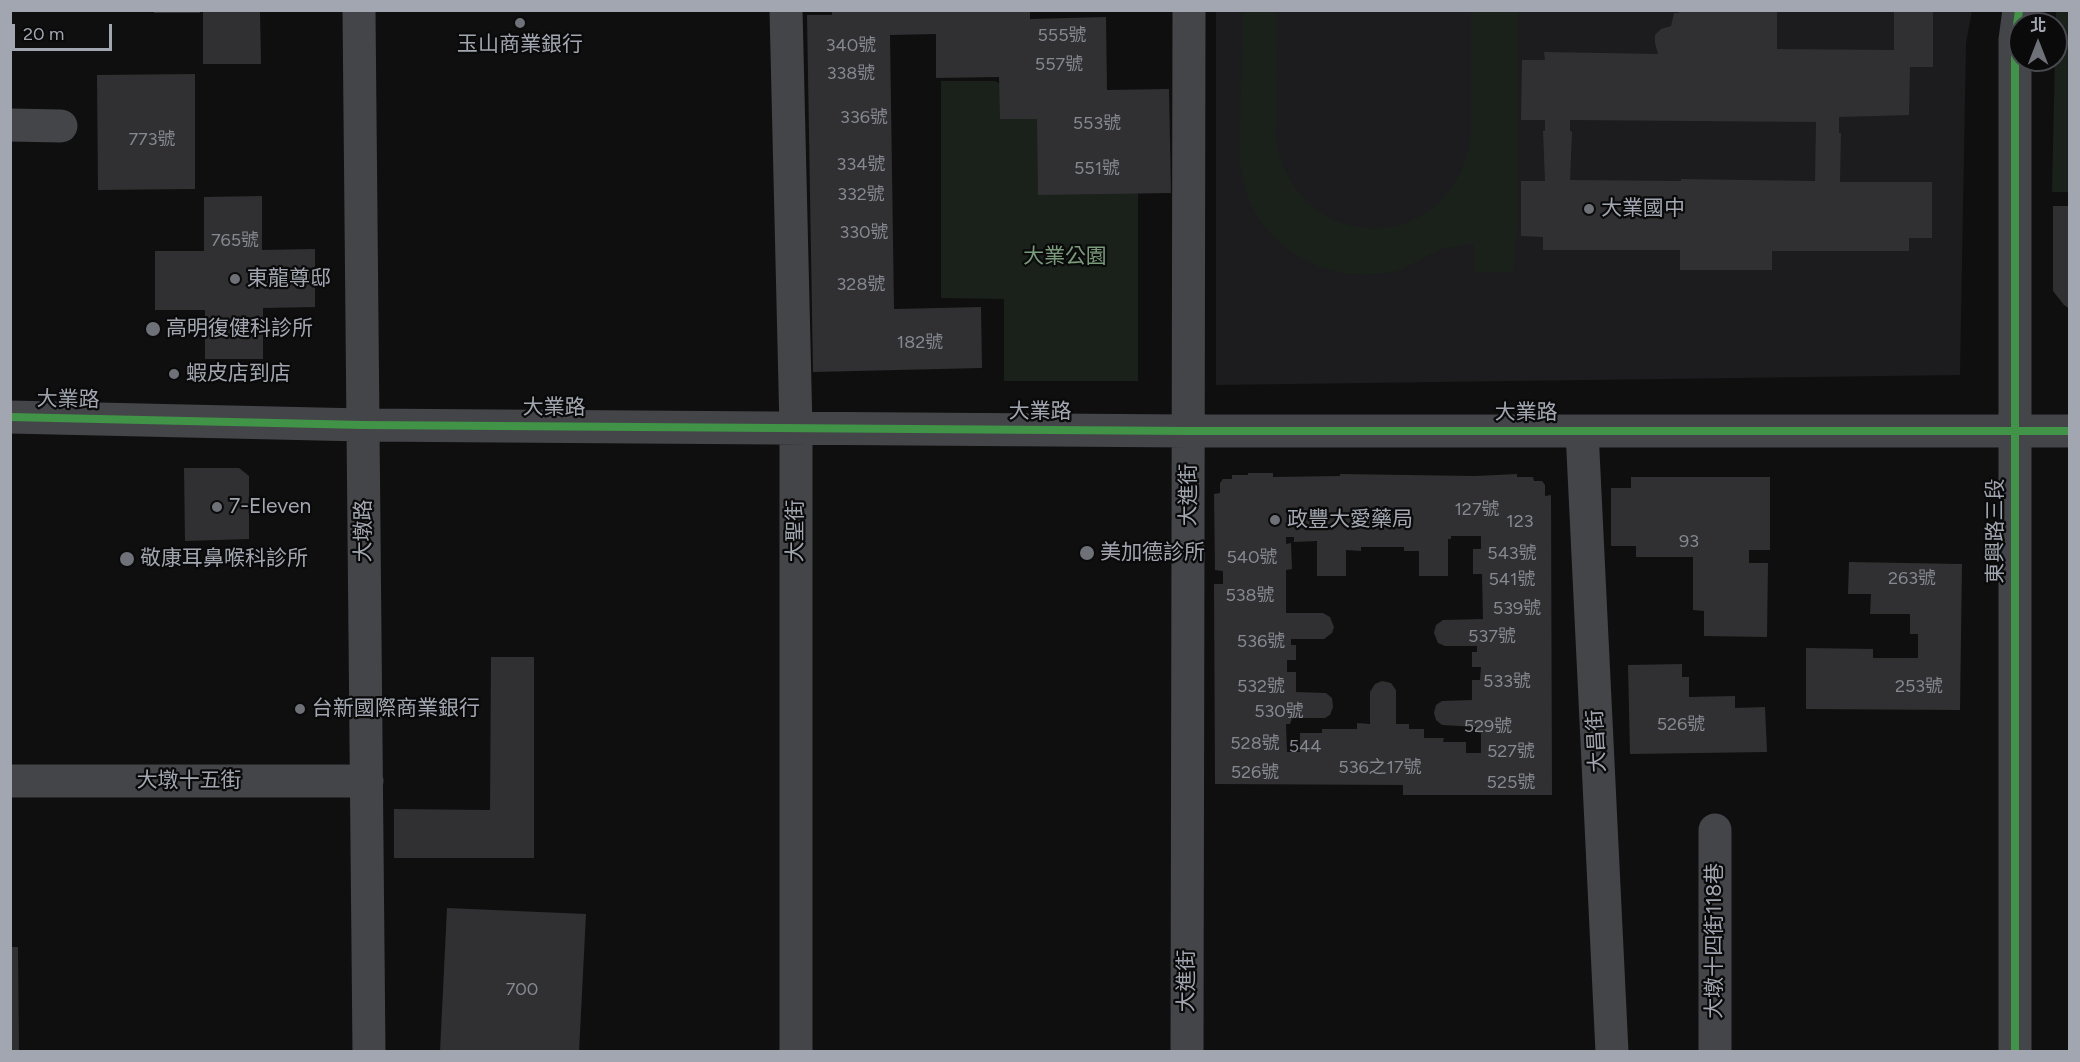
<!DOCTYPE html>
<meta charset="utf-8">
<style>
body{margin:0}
#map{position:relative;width:2080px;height:1062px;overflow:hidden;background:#0f0f10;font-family:Figtree,"Noto Sans TC",sans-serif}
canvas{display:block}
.frame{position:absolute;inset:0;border:12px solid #a1a6b0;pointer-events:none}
.north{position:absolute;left:2008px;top:12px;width:60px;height:60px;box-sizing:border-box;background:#0a0a0b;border:2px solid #46484d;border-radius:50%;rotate:0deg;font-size:16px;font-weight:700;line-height:24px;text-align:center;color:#a1a6b0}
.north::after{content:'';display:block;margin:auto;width:21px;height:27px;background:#6e7178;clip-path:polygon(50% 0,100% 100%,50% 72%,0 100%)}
.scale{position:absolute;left:12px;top:24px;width:100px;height:27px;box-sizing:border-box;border:3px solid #a1a6b0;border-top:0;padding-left:8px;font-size:18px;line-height:21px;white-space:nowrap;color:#a1a6b0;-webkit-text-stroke:4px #0a0a0b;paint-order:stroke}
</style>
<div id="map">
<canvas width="2080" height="1062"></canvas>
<div class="frame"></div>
<div class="north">北</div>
<div class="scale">20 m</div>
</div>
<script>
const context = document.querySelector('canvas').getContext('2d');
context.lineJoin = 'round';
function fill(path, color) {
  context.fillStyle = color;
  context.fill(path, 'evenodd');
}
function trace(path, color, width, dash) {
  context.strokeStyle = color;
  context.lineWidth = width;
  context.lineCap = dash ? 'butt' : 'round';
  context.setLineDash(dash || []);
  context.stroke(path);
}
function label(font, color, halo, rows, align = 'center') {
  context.font = font + ' Figtree,"Noto Sans TC",sans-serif';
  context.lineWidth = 4.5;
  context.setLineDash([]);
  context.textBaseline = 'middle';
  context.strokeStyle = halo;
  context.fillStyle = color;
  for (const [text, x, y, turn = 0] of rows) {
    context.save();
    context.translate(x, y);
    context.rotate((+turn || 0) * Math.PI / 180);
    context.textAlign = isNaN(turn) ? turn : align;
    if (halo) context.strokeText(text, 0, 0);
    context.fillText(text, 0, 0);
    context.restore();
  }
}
fill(new Path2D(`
 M1216,11H1972L1966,43L1960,375L1216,385Z`), '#1c1c1e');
fill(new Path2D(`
 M1243,11H1277L1276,141C1299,262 1458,256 1471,132V11H1518V218L1513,273L1474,272V243C1462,246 1449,247 1438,251C1422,257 1409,268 1392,272C1336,284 1279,258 1252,207C1244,192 1242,175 1239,159Z
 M2056,11H2069V192H2052Z
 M941,81H995L1068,119L1138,186V381H1004V299L941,298Z`), '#1a201a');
fill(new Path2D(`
 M154,10H200V13H154Z
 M203,10H260L261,64H203Z
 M832,10H1030V19L1106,17L1107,90L1169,89L1171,193L1038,195L1037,119H1000L999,77L936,78V34L890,35L894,309L981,307L982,368L813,372L807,15H832Z
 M1679,10H1777V49L1894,50V10H1933V67H1910L1909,115L1839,117V133H1841L1840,182H1932V238H1909V251H1772V270H1680V250H1543V237L1521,236V181H1545L1543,131H1545V120H1521L1522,60H1545L1544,52L1658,54L1655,43V35L1661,29L1671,26L1674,13H1679ZM1570,120L1816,122L1815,181L1681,179V181L1570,180L1572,132L1570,131Z
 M195,74V189L98,190L97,75Z
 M262,196V250L315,249V307L263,308V359H205V310H155V251H204V197Z
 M2053,206H2070V309L2064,305L2053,291Z
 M184,468H239L249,476V539L185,541Z
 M1248,473H1273V477L1340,476V474L1475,476L1517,474V477H1533L1534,481H1542L1545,485V496L1551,495L1552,795H1403V785L1215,784L1214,584H1223V571L1215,570L1214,494L1220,493V483L1223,479H1232V475H1248ZM1451,536H1481V549H1473V574H1482L1483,619L1443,620L1436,625L1434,633L1438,643L1445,646H1477V652H1472V667H1481L1480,680H1472V700L1442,701L1436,705L1434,713L1436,720L1442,725L1476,727L1477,732L1481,733V753H1466V742H1443L1444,738H1424V729H1409V724H1396V690L1391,683L1382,681L1375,684L1370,692V724L1357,723V729H1322V733H1300V752H1287L1286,724H1290L1292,718H1325L1330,715L1333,707L1332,698L1326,693L1296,692V672H1287V660H1296V645H1291V639H1324L1332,633L1334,627L1330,617L1323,613H1286V570L1292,569L1291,543L1286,544V537H1294V542L1317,541V576H1346V550L1361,551V547H1404V551H1419V576H1448V539H1451Z
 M1631,477H1770V550H1749V563H1768L1767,637L1704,636V611L1693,610V557H1636V546H1611V488H1631Z
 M1849,562L1962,564L1960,710L1806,709V648L1873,649V658H1918V634H1910V614H1870L1871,594H1848Z
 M491,657H534V858H394V809L490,810Z
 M1682,664V677H1689V697L1735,696V708L1765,707L1767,752L1630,754L1628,665Z
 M447,908L586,914L579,1052H440Z
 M10,947H18L19,1052H10Z`), '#303032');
trace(new Path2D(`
 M359,10L369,1052
 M786,10L796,428V1052
 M10,125L61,126
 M10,417L363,425L1189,431H2070
 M1582,431L1612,1052
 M10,781H367
 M1187,1052L1189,10
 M1715,1052V830
 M2015,1052V40L2019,10`), '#444549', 33);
trace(new Path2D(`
 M10,417L363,425L1189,431H2070
 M2015,1052V40L2019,10`), '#419447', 8);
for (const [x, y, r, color] of [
 [520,23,6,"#6e7178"],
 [1589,209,6,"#6e7178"],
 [235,279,6,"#6e7178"],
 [153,329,8,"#6e7178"],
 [174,374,6,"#6e7178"],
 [217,507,6,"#6e7178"],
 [1275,520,6,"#6e7178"],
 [1087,553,8,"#6e7178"],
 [127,559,8,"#6e7178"],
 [300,709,6,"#6e7178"]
]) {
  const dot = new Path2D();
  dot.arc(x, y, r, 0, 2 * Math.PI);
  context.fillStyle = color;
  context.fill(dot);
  trace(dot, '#0a0a0b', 2);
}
label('18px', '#858890', null, [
 ["555號",1062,36],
 ["340號",851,46],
 ["557號",1059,65],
 ["338號",851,74],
 ["336號",864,118],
 ["553號",1097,124],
 ["773號",152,140],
 ["334號",861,165],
 ["551號",1097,169],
 ["332號",861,195],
 ["330號",864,233],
 ["765號",235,241],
 ["328號",861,285],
 ["182號",920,343],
 ["127號",1477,510],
 ["123",1520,522],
 ["93",1689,542],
 ["543號",1512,554],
 ["540號",1252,558],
 ["263號",1912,579],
 ["541號",1512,580],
 ["538號",1250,596],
 ["539號",1517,609],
 ["537號",1492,637],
 ["536號",1261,642],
 ["533號",1507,682],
 ["532號",1261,687],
 ["253號",1919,687],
 ["530號",1279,712],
 ["526號",1681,725],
 ["529號",1488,727],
 ["528號",1255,744],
 ["544",1305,747],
 ["527號",1511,752],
 ["536之17號",1380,768],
 ["526號",1255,773],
 ["525號",1511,783],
 ["700",522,990]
]);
label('21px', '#a1a6b0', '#0a0a0b', [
 ["玉山商業銀行",520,45,"center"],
 ["大業國中",1601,209],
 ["東龍尊邸",247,279],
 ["高明復健科診所",166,329],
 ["蝦皮店到店",186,374],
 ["7-Eleven",229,507],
 ["政豐大愛藥局",1287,520],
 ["美加德診所",1100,553],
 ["敬康耳鼻喉科診所",140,559],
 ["台新國際商業銀行",312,709]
], 'left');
label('21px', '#799b7a', '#0a0a0b', [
 ["大業公園",1065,257]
]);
label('21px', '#a1a6b0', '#0a0a0b', [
 ["大業路",68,400,1],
 ["大業路",554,408],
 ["大業路",1040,412],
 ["大業路",1526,413],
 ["大進街",1189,495,-90],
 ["大墩路",364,531,-90],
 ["大聖街",796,531,-90],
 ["東興路三段",1996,531,-90],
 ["大昌街",1597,741,-93],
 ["大墩十五街",189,781],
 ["大墩十四街118巷",1715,941,-90],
 ["大進街",1187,981,-90]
]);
</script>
